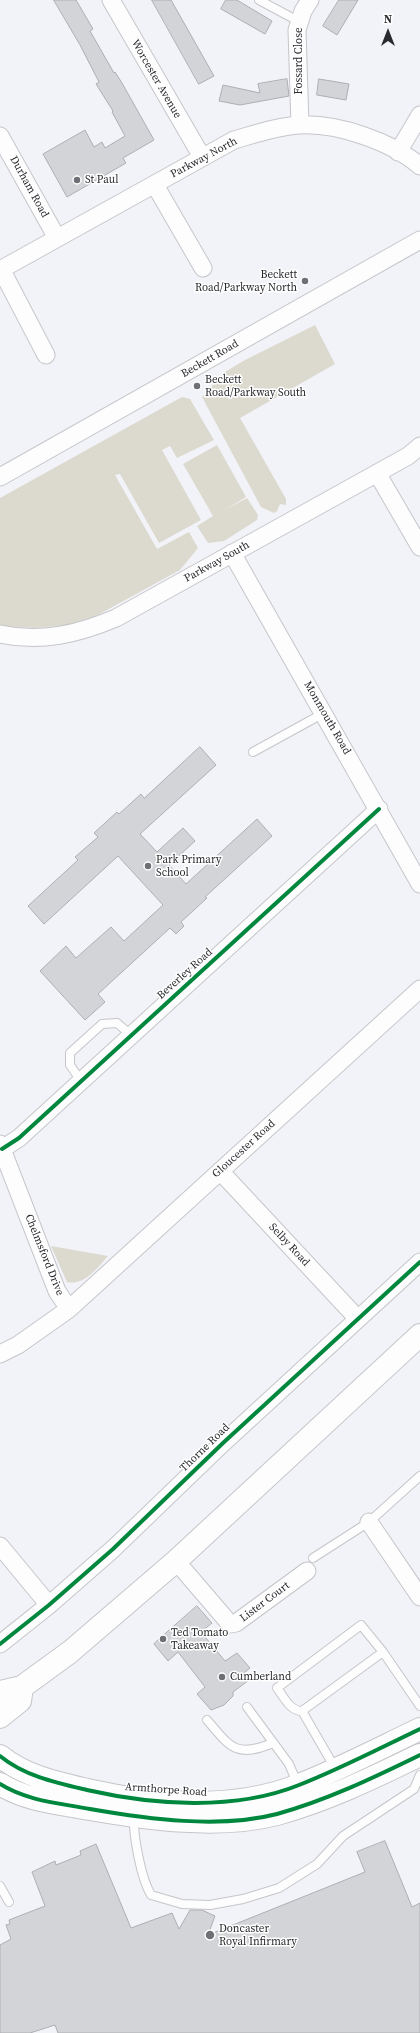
<!DOCTYPE html>
<style>
body{margin:0}
#map{position:relative;width:420px;height:2033px;overflow:hidden;background:#f2f3f8;font-family:"Source Serif 4",serif}
canvas{display:block}
.north{position:absolute;left:368px;top:12px;width:40px;height:40px;-webkit-text-stroke:3px #fff;paint-order:stroke;rotate:0deg;font-size:11px;font-weight:700;line-height:16px;text-align:center;color:#292a2e}
.north::after{content:'';display:block;margin:auto;width:14px;height:18px;background:#292a2e;clip-path:polygon(50% 0,100% 100%,50% 72%,0 100%)}
</style>
<div id="map">
<canvas width="420" height="2033"></canvas>
<div class="north">N</div>
</div>
<script>
const context = document.querySelector('canvas').getContext('2d');
context.lineJoin = 'round';
function fill(path, color) {
  context.fillStyle = color;
  context.fill(path, 'evenodd');
}
function trace(path, color, width, dash) {
  context.strokeStyle = color;
  context.lineWidth = width;
  context.lineCap = dash ? 'butt' : 'round';
  context.setLineDash(dash || []);
  context.stroke(path);
}
function label(font, color, halo, rows, align = 'center') {
  context.font = font + ' "Source Serif 4",serif';
  context.lineWidth = 3;
  context.setLineDash([]);
  context.textBaseline = 'middle';
  context.strokeStyle = halo;
  context.fillStyle = color;
  for (const [text, x, y, turn = 0] of rows) {
    context.save();
    context.translate(x, y);
    context.rotate((+turn || 0) * Math.PI / 180);
    context.textAlign = isNaN(turn) ? turn : align;
    if (halo) context.strokeText(text, 0, 0);
    context.fillText(text, 0, 0);
    context.restore();
  }
}
fill(new Path2D(`
 M315,325L335,364L240,418L286,499V505L280,504L277,511L274,513L261,507L202,397L225,372L245,360Z
 M182,397L190,399L214,440L177,458L170,446L162,450L201,520L159,543L120,474L115,475L157,549L189,532L198,548L180,570L96,616L67,625L36,628L0,626V498Z
 M217,445L246,497L225,510L247,498L258,515L257,520L224,541L208,543L197,526L213,516L183,464Z
 M51,1246L108,1256C97,1268 85,1286 67,1282Z`), '#dcd9cf');
const building = new Path2D(`
 M54,0H76L93,29L90,31L114,73L115,72L122,83L154,140L123,158L126,163L67,197L43,154L85,130L94,147L102,142L105,148L125,136L112,112L113,111L96,84L99,82L80,45Z
 M152,0H171L214,76L199,84Z
 M226,0H237L272,21L265,34L221,9Z
 M339,0H358L337,35L323,26Z
 M287,79L289,96L240,105L219,101L223,85L260,93L258,84Z
 M319,79L349,84L346,100L317,95Z
 M200,747L216,765L140,834L157,852L183,828L195,841L169,865L186,884L257,819L272,836L205,897L207,898L181,922L184,926L176,934L170,928L98,994L105,1002L85,1020L40,971L66,946L76,958L111,927L124,941L163,905L118,856L44,924L28,906L78,860L75,857L98,837L94,833L117,812L119,814L141,794L144,798Z
 M197,1606L212,1623L201,1632L225,1661L237,1653L250,1668L244,1673L249,1680L233,1692V1696L224,1705L211,1710L197,1694L205,1687L178,1652L168,1661L154,1644Z
 M385,1841L412,1907L420,1903V2033H58L55,2025L30,2033H0V1945L11,1939L6,1925L10,1924L9,1920L45,1906L32,1872L55,1861L56,1865L81,1855L80,1851L96,1844L131,1928L172,1913L179,1929L190,1910H202L215,1916L208,1935L365,1872L357,1852Z`);
fill(building, '#d3d4d8');
trace(building, '#adaeb2', 1);
const lane = new Path2D(`
 M259,0L300,22
 M253,752L324,713
 M81,1081L70,1065V1053L102,1024L117,1023L131,1035
 M313,1558L369,1522L420,1476
 M247,1707L289,1764L298,1785
 M302,1711L383,1652
 M207,1720C231,1748 236,1758 273,1743
 M335,1768L302,1711C290,1711 284,1697 277,1688L361,1625L383,1652L420,1706
 M134,1816C133,1836 141,1878 151,1895L182,1904L210,1905L243,1899L279,1888L317,1864L343,1836L414,1789L420,1775
 M0,1886L9,1902`);
const street = new Path2D(`
 M111,0L202,157
 M300,125L297,30L303,11L310,0
 M0,136L57,238
 M398,152L420,115
 M155,185L203,268
 M1,269L46,355
 M0,270L234,140C255,134 278,126 300,125C338,123 392,142 420,166
 M377,473L420,547
 M0,477L420,240
 M232,553L420,884
 M0,634C41,643 78,634 116,618L408,456L420,446
 M0,1144L57,1291L69,1309L18,1345L0,1354
 M2,1149L19,1138L379,809
 M220,1171L358,1319
 M69,1309L420,989
 M369,1522L420,1597
 M0,1546L49,1605
 M176,1561L230,1624L236,1623L307,1571
 M0,1644L49,1605L113,1549L223,1443L420,1262`);
const secondary = new Path2D(`
 M0,1692L22,1687L70,1652L176,1561L420,1335
 M0,1717L20,1701L22,1687
 M0,1756C24,1776 57,1783 87,1790C153,1805 235,1811 299,1785C340,1769 380,1748 420,1729
 M0,1784C27,1801 59,1803 90,1809C147,1819 220,1829 277,1814C327,1800 373,1778 420,1755`);
trace(lane, '#c5c6ca', 10);
trace(street, '#c5c6ca', 19);
trace(secondary, '#c5c6ca', 24);
trace(lane, '#fdfdfe', 8);
trace(street, '#fdfdfe', 17);
trace(secondary, '#fdfdfe', 22);
trace(new Path2D(`
 M2,1149L19,1138L379,809
 M0,1644L49,1605L113,1549L223,1443L420,1262
 M0,1756C24,1776 57,1783 87,1790C153,1805 235,1811 299,1785C340,1769 380,1748 420,1729
 M0,1784C27,1801 59,1803 90,1809C147,1819 220,1829 277,1814C327,1800 373,1778 420,1755`), '#00873e', 4);
for (const [x, y, r, color] of [
 [77,180,4,"#6f7075"],
 [305,281,4,"#6f7075"],
 [197,386,4,"#6f7075"],
 [148,866,4,"#6f7075"],
 [163,1639,4,"#6f7075"],
 [222,1677,4,"#6f7075"],
 [210,1935,5,"#6f7075"]
]) {
  const dot = new Path2D();
  dot.arc(x, y, r, 0, 2 * Math.PI);
  context.fillStyle = color;
  context.fill(dot);
  trace(dot, '#fff', 1.5);
}
label('11px', '#292a2e', '#fff', [
 ["Fossard Close",299,61,-90],
 ["Worcester Avenue",156,79,60],
 ["Parkway North",204,158,-28],
 ["Durham Road",29,187,61],
 ["Beckett Road",210,359,-30],
 ["Parkway South",217,562,-29],
 ["Monmouth Road",327,718,60],
 ["Beverley Road",185,974,-42],
 ["Gloucester Road",244,1149,-42],
 ["Selby Road",289,1245,47],
 ["Chelmsford Drive",44,1255,68],
 ["Thorne Road",205,1448,-44],
 ["Lister Court",265,1602,-37],
 ["Armthorpe Road",166,1790,4]
]);
label('11px', '#292a2e', '#fff', [
 ["St Paul",85,180],
 ["Beckett",297,275,"right"],
 ["Road/Parkway North",297,288,"right"],
 ["Beckett",205,380],
 ["Road/Parkway South",205,393],
 ["Park Primary",156,860],
 ["School",156,873],
 ["Ted Tomato",171,1633],
 ["Takeaway",171,1646],
 ["Cumberland",230,1677],
 ["Doncaster",219,1929],
 ["Royal Infirmary",219,1942]
], 'left');
</script>
